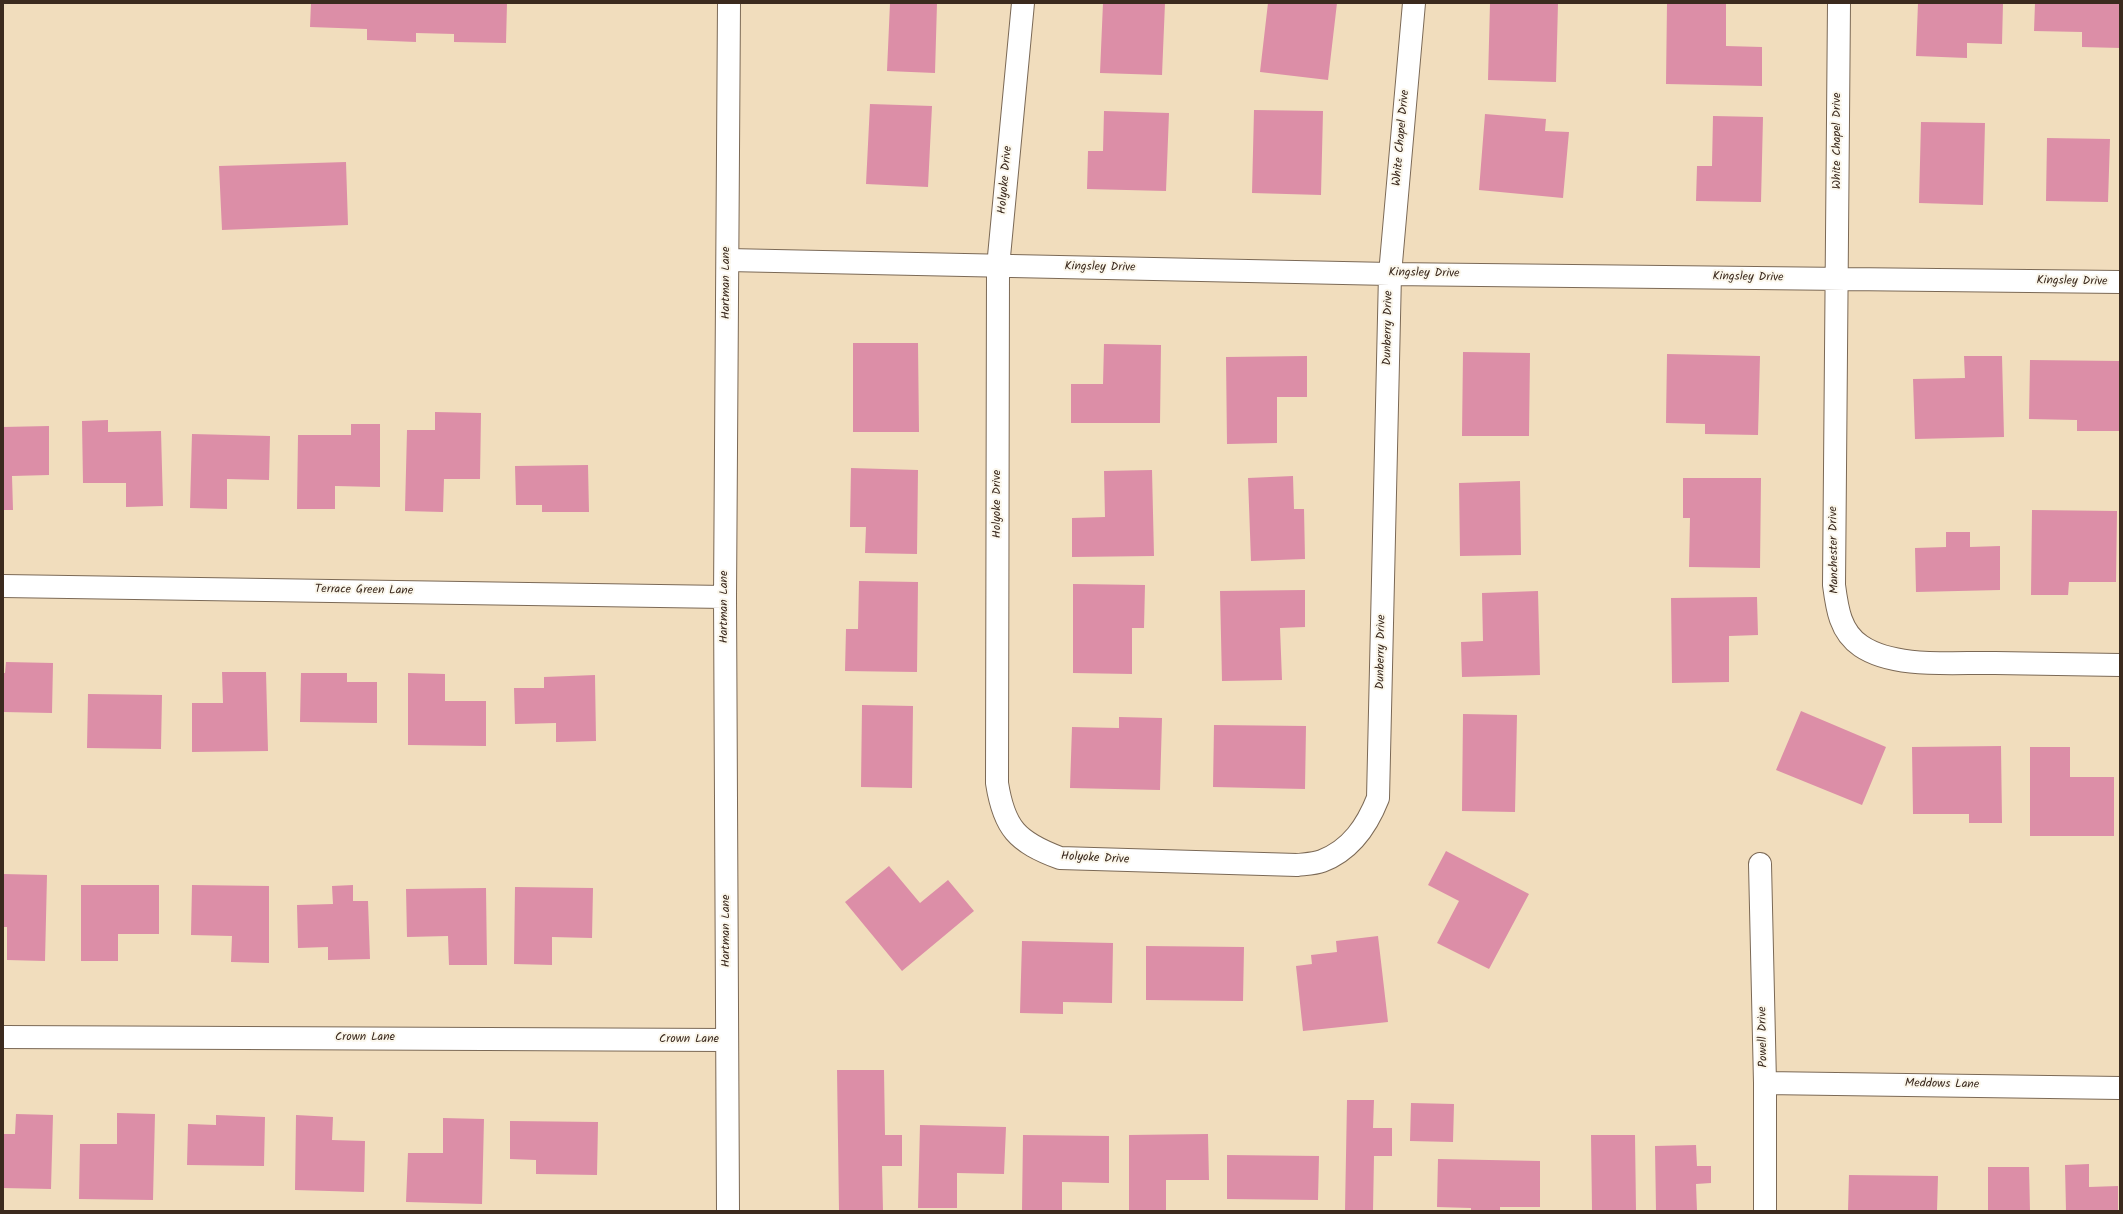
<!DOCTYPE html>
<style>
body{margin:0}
#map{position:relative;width:2123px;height:1214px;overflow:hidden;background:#f1ddbd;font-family:Kalam,sans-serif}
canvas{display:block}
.frame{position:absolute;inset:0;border:4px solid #3b2a1e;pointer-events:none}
</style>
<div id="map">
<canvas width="2123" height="1214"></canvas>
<div class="frame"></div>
</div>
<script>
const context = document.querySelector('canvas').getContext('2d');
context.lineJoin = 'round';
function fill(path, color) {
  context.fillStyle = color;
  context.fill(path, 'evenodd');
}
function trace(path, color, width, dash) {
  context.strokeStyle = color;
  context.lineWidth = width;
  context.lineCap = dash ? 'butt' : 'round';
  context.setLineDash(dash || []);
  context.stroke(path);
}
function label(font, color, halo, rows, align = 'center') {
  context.font = font + ' Kalam,sans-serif';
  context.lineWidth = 4;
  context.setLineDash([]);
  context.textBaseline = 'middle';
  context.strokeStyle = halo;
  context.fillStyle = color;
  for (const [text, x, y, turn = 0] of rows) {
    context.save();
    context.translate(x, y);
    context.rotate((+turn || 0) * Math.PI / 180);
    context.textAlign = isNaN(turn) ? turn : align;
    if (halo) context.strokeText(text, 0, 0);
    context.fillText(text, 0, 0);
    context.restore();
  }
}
fill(new Path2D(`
 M311,3H507L506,43L454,42V34L416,33V42L367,40V29L310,27Z
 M890,3H937L935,73L887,71Z
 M1103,3H1165L1162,75L1100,73Z
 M1268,3H1337L1328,80L1260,72Z
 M1490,3H1558L1556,82L1488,80Z
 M1667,3H1726V46L1762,47V86L1666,84Z
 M1918,3H2003L2002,44L1967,43V58L1916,56Z
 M2035,3H2120V48L2082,47V32L2034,31Z
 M870,104L932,106L928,187L866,184Z
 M1254,110L1323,111L1321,195L1252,193Z
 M1104,111L1169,113L1166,191L1087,189L1088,151H1103Z
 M1485,114L1546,119L1545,131L1569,132L1563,198L1479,190Z
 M1713,116L1763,117L1761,202L1696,201L1697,166H1712Z
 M1921,122L1985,123L1983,205L1919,203Z
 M2047,138L2110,139L2108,202L2046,201Z
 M346,162L348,225L222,230L219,166Z
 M853,343H918L919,432H853Z
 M1104,344L1161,345L1160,423H1071V384H1103Z
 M1463,352L1530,353L1529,436H1462Z
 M1667,354L1760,356L1758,435L1705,434V424L1666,423Z
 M1307,356V397H1277V443L1227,444L1226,357Z
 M1964,356H2002L2004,437L1915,439L1913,379L1965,378Z
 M2030,360L2120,361L2119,431H2077V420L2029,419Z
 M435,412L481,413L480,479H444L443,512L405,511L407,430H435Z
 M108,420V432L161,431L163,506L126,507V483H83L82,421Z
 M351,424H380V487L335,486V509H297L298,435H351Z
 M49,426V475L12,476L13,510H3V427Z
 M192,434L270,436L269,480L227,479V509L190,508Z
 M588,465L589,512H542V505H516L515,466Z
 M851,468L918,470L917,554L865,553L866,527H850Z
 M1152,470L1154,556L1072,557V518L1105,517L1104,471Z
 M1293,476L1294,509H1304L1305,559L1251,561L1248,478Z
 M1683,478H1761L1760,568L1689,567L1690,518H1683Z
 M1520,481L1521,555L1460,556L1459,483Z
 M2032,510L2117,511L2116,582H2069L2068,595H2031Z
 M1946,532H1970V547L2000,546V590L1916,592L1915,548L1946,547Z
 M859,581L918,582L917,672L845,671L846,629H858Z
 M1073,584L1145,585L1144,628H1132V674L1073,673Z
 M1305,590V627L1280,628L1282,680L1222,681L1220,591Z
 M1538,591L1540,675L1462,677L1461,642L1483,641L1482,593Z
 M1757,597L1758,635L1729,636V682L1672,683L1671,598Z
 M6,662L53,663L52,713L3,712V673H5Z
 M222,672H266L268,751L192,752V703H223Z
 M301,673H347V682H377V723L300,722Z
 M408,673L445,674V701H486V746L408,745Z
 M595,675L596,741L556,742V723L515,724L514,688H544V677Z
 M88,694L162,695L161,749L87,748Z
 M862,705L913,706L912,788L861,787Z
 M1801,711L1886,747L1862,805L1776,770Z
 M1463,714L1517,715L1515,812L1462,811Z
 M1119,717L1162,718L1160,790L1070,788L1072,727L1119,728Z
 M1214,725L1306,726L1305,789L1213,787Z
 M2001,746L2002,823H1969V814H1913L1912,747Z
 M2030,747H2070V777H2114V836H2030Z
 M1446,851L1529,894L1489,969L1437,943L1459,901L1428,885Z
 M889,866L920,903L948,880L974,911L902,971L845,902Z
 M3,874L47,875L45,961L7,960V927H3Z
 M81,885H159V934H118V961H81Z
 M192,885L269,886V963L231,962L232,936L191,935Z
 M353,885V901H368L370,959L328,960V947L298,948L297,905L333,904L332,886Z
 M515,887L593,888L592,938L552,937V965L514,964Z
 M486,888L487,965H449L448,936L407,937L406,889Z
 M1378,936L1388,1022L1303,1031L1296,966L1312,964L1311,955L1337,952L1336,941Z
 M1022,941L1113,943L1112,1003L1063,1002V1014L1020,1013Z
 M1146,946L1244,947L1243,1001L1146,1000Z
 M837,1070H884L885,1135H902V1166H882L883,1211H839Z
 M1347,1100H1374L1373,1128H1392V1156H1374L1373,1211H1345Z
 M1411,1103L1454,1104L1453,1142L1410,1141Z
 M117,1113L155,1114L153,1200L79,1199L80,1144H117Z
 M16,1114L53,1115L51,1189L3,1188V1134H15Z
 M216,1115L265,1117L264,1166L187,1165L188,1124L216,1125Z
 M296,1115L333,1117L332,1140L365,1141L364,1192L295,1190Z
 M443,1118L484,1119L482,1204L406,1202L408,1153H443Z
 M510,1121L598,1122L597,1175L536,1174V1160L510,1159Z
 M920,1125L1006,1127L1004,1174L957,1173V1208H918Z
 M1208,1134L1209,1180H1166V1211H1129V1135Z
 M1023,1135L1109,1136V1183L1062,1182V1211H1022Z
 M1591,1135H1635L1636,1211H1592Z
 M1696,1145L1697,1166H1711V1183L1696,1184L1697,1211H1656L1655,1146Z
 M1227,1155L1319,1156L1318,1200L1227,1199Z
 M1438,1159L1540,1161V1207H1500V1211H1471V1208L1437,1207Z
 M2089,1164V1187L2118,1186V1211H2066L2065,1165Z
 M1988,1167H2029L2030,1211H1988Z
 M1849,1175L1938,1176L1937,1211H1848Z`), '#dc8ea7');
const minor = new Path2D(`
 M1023,3L998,267L997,783C1004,828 1017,842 1060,858L1297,865C1305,864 1314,864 1322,861C1351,850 1367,826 1378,798L1390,274L1414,3
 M1839,3L1834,585C1837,608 1840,632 1861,646C1895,669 1955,662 1995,663C2037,664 2078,664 2120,665
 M728,260L1390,274L2120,282
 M3,586L725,597
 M1760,864L1765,1083V1211
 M3,1037L727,1040
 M1765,1083L2120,1088
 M728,1211L725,597L729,3`);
trace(minor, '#7b6956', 24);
trace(minor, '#fff', 22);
label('12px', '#3b2a1e', '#fbf7ec', [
 ["White Chapel Drive",1402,138,-85],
 ["White Chapel Drive",1838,141,-90],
 ["Holyoke Drive",1006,180,-85],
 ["Kingsley Drive",1100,268,1],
 ["Kingsley Drive",1424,274,1],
 ["Kingsley Drive",1748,278,1],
 ["Kingsley Drive",2072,282,1],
 ["Hartman Lane",727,283,-90],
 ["Dunberry Drive",1389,328,-89],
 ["Holyoke Drive",998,504,-90],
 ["Manchester Drive",1835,550,-91],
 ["Terrace Green Lane",364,591,1],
 ["Hartman Lane",725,607,-90],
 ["Dunberry Drive",1382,652,-89],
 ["Holyoke Drive",1095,859,3],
 ["Hartman Lane",727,931,-90],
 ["Powell Drive",1764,1037,-91],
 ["Crown Lane",365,1038],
 ["Crown Lane",689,1040],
 ["Meddows Lane",1942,1085,1]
]);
</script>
